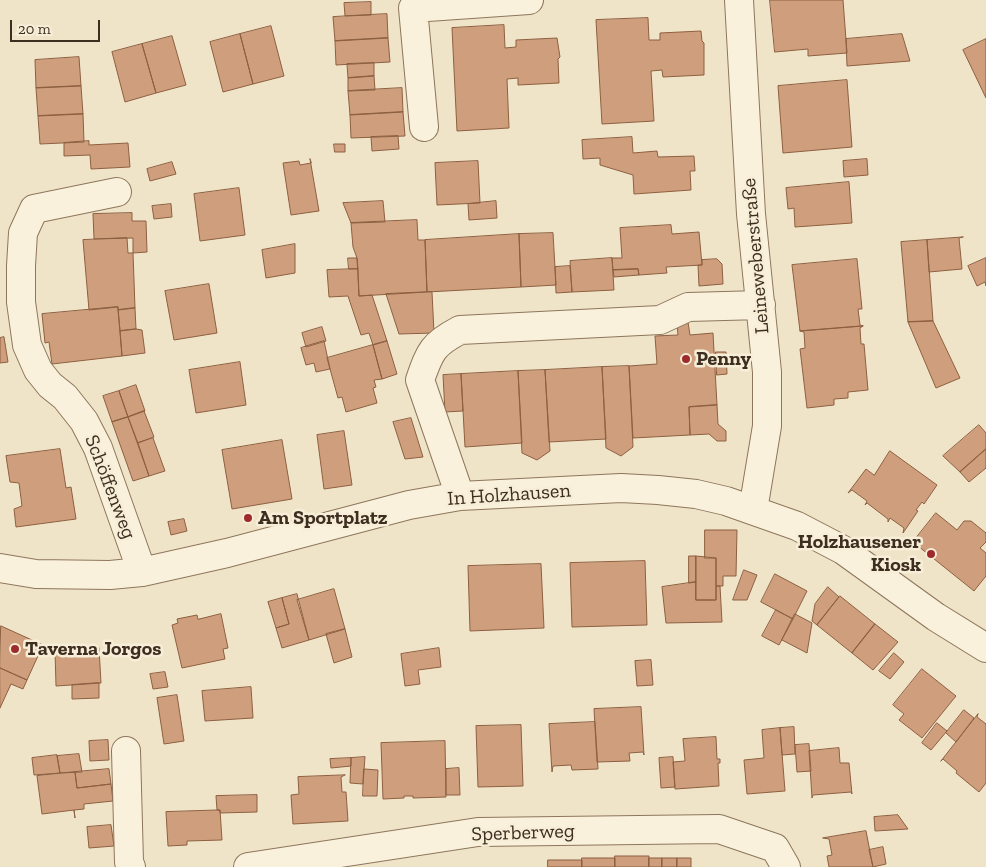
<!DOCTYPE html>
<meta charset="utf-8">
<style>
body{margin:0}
#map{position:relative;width:986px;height:867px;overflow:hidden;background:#f0e4c8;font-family:"Zilla Slab",serif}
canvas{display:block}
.scale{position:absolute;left:10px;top:20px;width:90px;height:22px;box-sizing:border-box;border:2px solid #3d2e20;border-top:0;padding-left:6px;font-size:15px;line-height:18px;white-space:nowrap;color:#3d2e20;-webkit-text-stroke:4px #f7eed8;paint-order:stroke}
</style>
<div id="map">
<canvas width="986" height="867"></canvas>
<div class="scale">20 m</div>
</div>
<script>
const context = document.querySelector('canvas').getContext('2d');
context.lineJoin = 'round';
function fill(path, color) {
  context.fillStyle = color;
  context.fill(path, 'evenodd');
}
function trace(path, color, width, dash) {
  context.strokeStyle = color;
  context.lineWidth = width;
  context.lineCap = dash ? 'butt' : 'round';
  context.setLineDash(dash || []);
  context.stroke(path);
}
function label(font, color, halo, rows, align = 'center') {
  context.font = font + ' "Zilla Slab",serif';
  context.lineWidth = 5;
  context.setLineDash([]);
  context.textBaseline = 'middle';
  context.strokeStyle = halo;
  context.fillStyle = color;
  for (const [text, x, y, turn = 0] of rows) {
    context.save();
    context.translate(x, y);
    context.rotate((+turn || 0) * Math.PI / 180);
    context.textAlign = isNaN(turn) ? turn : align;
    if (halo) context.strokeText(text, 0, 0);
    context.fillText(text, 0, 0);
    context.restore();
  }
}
const building = new Path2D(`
 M770,0H843L847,53L808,56V49L775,52Z
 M371,2V15L345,16L344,3Z
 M387,14L388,38L335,41L333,17Z
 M648,18L649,40H660V33L701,31L702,41L704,43V75L663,77L662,70L651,71L654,121L602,124L596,20Z
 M504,25L505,48L516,47V40L557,38L560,57L558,59L559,83L518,85V78L507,79L509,128L457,131L452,28Z
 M271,26L284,76L253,84L240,34Z
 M240,34L253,84L223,92L210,42Z
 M902,34L910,61L847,66L846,39Z
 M172,36L186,85L156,93L142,44Z
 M388,38L390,62L336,65L335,41Z
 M986,39V98L963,50Z
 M142,44L156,93L125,102L112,52Z
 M79,57L81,86L36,88L35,60Z
 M374,63V76L348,78L347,64Z
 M374,76L375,90L348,91V78Z
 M847,80L852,147L783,153L778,86Z
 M81,86L83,114L38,116L36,88Z
 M402,88L403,112L350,115L348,91Z
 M403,112L405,136L351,138L350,115Z
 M83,114L84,142L40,144L38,116Z
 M398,136L399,149L372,151L371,137Z
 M632,137L633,153L657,151L658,157L694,156L695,171H690L691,190L634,194L633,175L600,165V158L583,159L582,140Z
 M89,141V145L128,143L130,167L91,169L90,155L64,156V143Z
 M334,144H345V152H335Z
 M310,159L319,211L291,215L283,163L299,161L300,165L311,163Z
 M867,159L868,175L844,177L843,161Z
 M478,161L480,203L437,205L435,163Z
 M172,162L176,174L150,181L147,169Z
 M849,182L852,223L795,227L794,208L788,209L786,188Z
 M239,188L245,235L200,241L194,194Z
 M383,201L385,222L351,223L343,203Z
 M496,201L497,218L469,220L468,204Z
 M171,204L172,217L154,219L152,206Z
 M132,213V221H146L147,252L133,253V238L94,239L93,214Z
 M417,220L418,240H425L427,292L359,296L357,258L353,247L351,223Z
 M671,225L672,234L699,232L702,265L666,267L667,273L639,275L638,269L613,270L612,258H622L620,228Z
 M553,233L556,285L521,287L519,234Z
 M519,234L521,287L427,292L425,240Z
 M963,237L959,238L962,269L929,272L927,240Z
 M127,238L128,253H133L135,308L118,310V307L89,310L83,240Z
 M927,240L933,321L908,322L901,242Z
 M295,244V273L266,278L262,250Z
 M348,258H357L358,269H349Z
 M612,258L614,290L572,292L570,261Z
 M986,258V286L985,282L977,286L968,266Z
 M717,259L722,264L723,284L699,286L698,265H702V260Z
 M857,259L862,309H858L860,325L863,326L800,331L792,265Z
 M570,266L572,292L556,293L555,267Z
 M358,269L359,296L372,295L387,341L373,345L369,333L361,335L348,296L329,297L327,270Z
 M638,269L639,275L614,277L613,270Z
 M209,284L217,333L174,340L165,291Z
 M432,292L434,333L399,334L386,294Z
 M118,307L122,356L52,364L49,342L45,343L42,314Z
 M135,308L136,329L120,331L118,310Z
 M933,321L960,378L936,388L908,322Z
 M688,322L690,335L713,333L717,405L689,407L690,435L633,438L629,366L657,364L655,336L678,335L677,324Z
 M863,326L860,328L861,344H864L868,390L848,392V398L834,399V405L807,408L800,349L805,348L804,332L800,331Z
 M322,327L326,341L306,347L302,333Z
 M136,329L142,330L145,353L122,356L120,331Z
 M4,337L8,362L0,363V338Z
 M324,341L330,369L316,372L314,363L306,365L301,348Z
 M387,341L397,374L382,379L373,345Z
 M373,345L382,379L374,380L376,387L373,388L377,403L346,412L342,397L338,398L327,358Z
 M716,352H726L727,374L717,375Z
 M240,362L246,405L196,413L189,370Z
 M629,366L633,447L621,456L606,448L602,367Z
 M602,367L606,439L549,442L545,370Z
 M545,370L550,451L537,460L522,453L518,371Z
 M518,371L522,443L465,447L461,374Z
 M461,374L463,411L445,412L443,375Z
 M136,385L145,411L128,417L119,391Z
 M119,391L128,417L112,422L103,396Z
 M717,405L718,424L726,431V441H717L709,434L690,435L689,407Z
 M144,411L154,437L138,443L128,417Z
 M128,417L149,476L133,481L112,422Z
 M411,418L423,457L405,459L393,422Z
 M979,425L986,433V449L960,472L943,456Z
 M344,431L352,485L324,489L317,435Z
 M153,438L165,471L149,476L138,443Z
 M282,440L292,499L232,509L222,450Z
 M60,449L66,488L71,487L76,519L16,527L14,509L22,506L19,483L10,482L6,456Z
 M986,449V468L969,482L960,472Z
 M890,451L937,485L924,504L922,502L916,510L918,511L903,533L904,528L890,518L888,522V519L867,503L865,505L867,501L852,490L848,493L866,469L874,475Z
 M936,513L957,530L964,521H971L986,533V542L980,548L986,553V576L974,591L913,542Z
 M184,519L187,531L171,535L168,522Z
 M705,530H737L736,576H723V586H716V558H705Z
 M689,556H696V582L689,583Z
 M696,556L716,558V600H696Z
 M645,561L647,625L572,627L570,563Z
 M541,564L544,628L470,631L468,566Z
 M744,570L757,575L747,600H733Z
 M775,574L807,591L793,619L761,602Z
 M696,582V600H716V586H720L722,622L666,623L662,587Z
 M828,587L839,597L817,625L812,621L815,604Z
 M334,589L345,629L309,640L297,600Z
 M297,594L309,640L282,648L276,628L289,624L282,598Z
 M840,596L875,624L852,653L817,625Z
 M282,598L289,624L276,628L268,602Z
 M776,610L793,619L779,645L762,636Z
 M221,614L228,648L223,649L225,659L182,668L172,625L178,623L177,619L197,615L198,619Z
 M795,614L812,623L807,653L782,640Z
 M875,624L898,642L873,670L852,653Z
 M1,626L43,645L27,680L0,668Z
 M345,629L352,657L334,663L326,634Z
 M99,648L101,683L56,686L55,650Z
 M439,648L441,667L418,670L420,684L405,686L401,654Z
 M894,653L904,662L890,679L879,671Z
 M651,660L653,685L637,686L635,661Z
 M0,668L27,680L23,689L11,684L0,708Z
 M922,669L956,696L922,738L899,720L904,714L893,705Z
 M165,672L168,687L153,689L150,674Z
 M99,683V698L72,699V685Z
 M251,687L253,718L205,721L202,691Z
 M177,695L184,741L164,744L157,698Z
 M641,707L644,755L643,752L629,753L630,761L597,762L594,709Z
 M964,710L974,718L956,742L946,733Z
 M978,714L977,717L986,724V783L979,792L956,773L957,771L943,759L941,761Z
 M595,722L598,769L572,770L571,765L553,766L552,772L549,724Z
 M937,723L947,731L931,750L922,743Z
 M521,725L523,786L478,787L476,726Z
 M794,727L795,754L782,755L780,728Z
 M780,728L785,791L747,794L744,760L764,758L762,730Z
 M716,737L717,759H720V763H718L719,786L675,789L673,762L685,761L683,739Z
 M108,740L109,760L90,761L89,741Z
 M445,741L446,797L413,798V796H404V798L383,799L381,743Z
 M809,744L811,771L797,772L795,745Z
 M839,748L840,763H849L852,794L851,792L813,795L812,798L809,751Z
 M79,754L82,772L60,773L57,756Z
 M57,755L60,773L34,775L32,758Z
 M365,757L363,784L350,783L351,758Z
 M673,757L675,787L661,788L659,758Z
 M351,758V766L331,768L330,759Z
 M459,768L460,795H446V769Z
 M109,769L111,784L77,788L75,772Z
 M364,769L378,770L377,796H363Z
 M75,772L77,788L111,784L113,801L84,804V809L74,810L75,818L74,810L42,814L37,776Z
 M345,775L341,777L342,792H346L348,821L293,824L291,795L299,794L298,777Z
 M257,795V812L220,813V810H217L216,796Z
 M217,810H220L222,840L187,841V845L168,846L166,812Z
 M898,815L908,829L875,831L874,817Z
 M111,825L114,846L89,848L87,827Z
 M866,831L873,867H829L827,856L832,855L829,839L823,838Z
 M883,847L886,864L873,867L869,850Z
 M615,856H649V867H615Z
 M582,858H615V867H582Z
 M649,858H662V867H649Z
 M662,858H677V867H662Z
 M677,858H691V867H677Z
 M548,860H582V867H548Z`);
fill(building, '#cf9f7d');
trace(building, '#8d5f41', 1);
const minor = new Path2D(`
 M739,0L751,214L767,372V426L753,510
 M424,127L413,8L529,0
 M117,192L34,209L23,233L21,266V302L27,345L38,370L50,385L65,397L84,421L98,448L142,572
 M460,496L420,380C430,351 433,344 460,330L660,320L688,307L761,305
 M0,568L36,574L110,575L142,572L227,553L409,505L460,496L621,488L658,490L696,494L726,501L797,526L843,550L936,617L986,648
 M126,751L129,862L131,867
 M248,867L478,832L719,829L775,848L786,867`);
trace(minor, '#8d765c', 30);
trace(minor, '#faf1dc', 28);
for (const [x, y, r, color] of [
 [686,359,5,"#9e2a2b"],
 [248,518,5,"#9e2a2b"],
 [931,554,5,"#9e2a2b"],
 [15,649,5,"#9e2a2b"]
]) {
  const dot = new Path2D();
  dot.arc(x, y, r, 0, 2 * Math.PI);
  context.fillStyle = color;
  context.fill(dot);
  trace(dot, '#f7eed8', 2);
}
label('20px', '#3d2e20', '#f7eed8', [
 ["Leineweberstraße",756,256,-95],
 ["Schöffenweg",110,487,69],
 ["In Holzhausen",509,495,-4],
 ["Sperberweg",523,833,-2]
]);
label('bold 20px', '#3d2e20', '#f7eed8', [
 ["Penny",696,359],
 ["Am Sportplatz",258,518],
 ["Holzhausener",921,542,"right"],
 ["Kiosk",921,565,"right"],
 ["Taverna Jorgos",25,649]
], 'left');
</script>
